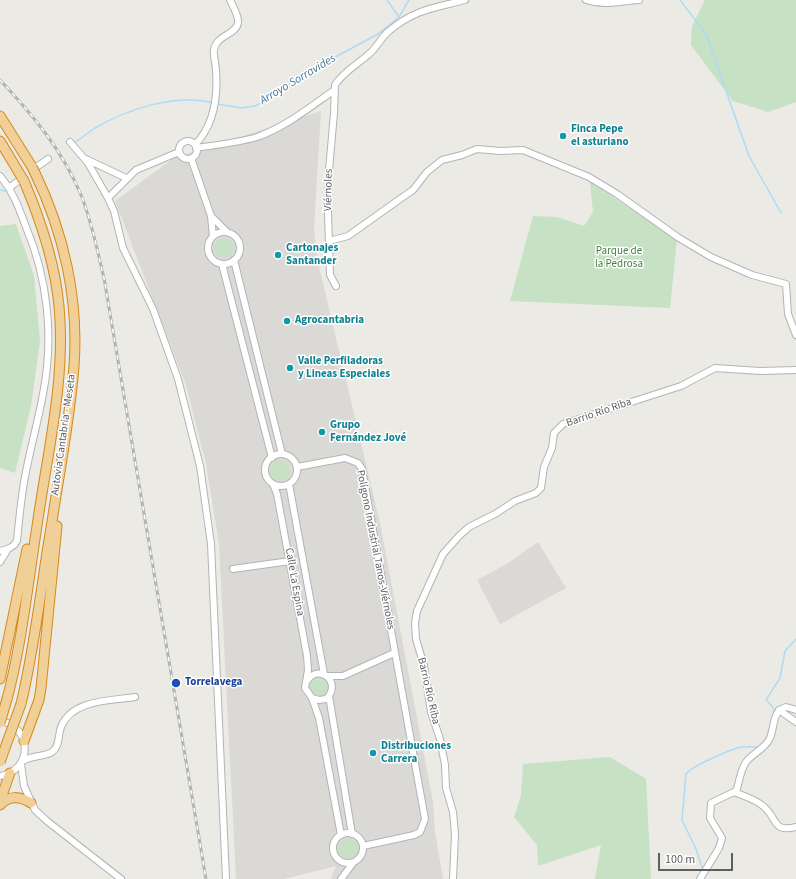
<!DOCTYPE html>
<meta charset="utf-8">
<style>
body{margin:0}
#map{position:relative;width:796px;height:879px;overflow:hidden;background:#eceae4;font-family:"Source Sans 3",sans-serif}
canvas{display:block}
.scale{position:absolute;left:658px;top:853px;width:75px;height:18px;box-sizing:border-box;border:2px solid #5c5f62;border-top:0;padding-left:5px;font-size:12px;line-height:14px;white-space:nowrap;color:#5c5f62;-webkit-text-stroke:3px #fff;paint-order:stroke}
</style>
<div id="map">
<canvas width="796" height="879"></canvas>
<div class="scale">100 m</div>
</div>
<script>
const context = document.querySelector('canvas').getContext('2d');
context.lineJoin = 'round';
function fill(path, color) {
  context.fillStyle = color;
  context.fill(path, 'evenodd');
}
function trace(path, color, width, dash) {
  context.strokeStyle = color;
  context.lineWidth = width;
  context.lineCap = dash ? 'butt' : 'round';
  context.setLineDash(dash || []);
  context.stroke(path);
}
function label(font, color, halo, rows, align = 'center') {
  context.font = font + ' "Source Sans 3",sans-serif';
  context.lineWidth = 3;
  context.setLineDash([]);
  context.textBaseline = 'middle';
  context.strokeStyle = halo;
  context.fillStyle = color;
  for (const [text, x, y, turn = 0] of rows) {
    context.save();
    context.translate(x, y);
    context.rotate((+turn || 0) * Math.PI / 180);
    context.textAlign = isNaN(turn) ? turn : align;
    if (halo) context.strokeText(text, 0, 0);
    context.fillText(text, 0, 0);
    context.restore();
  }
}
fill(new Path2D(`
 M321,111L314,228L317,258L380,523L433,802L435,832L443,879H331L336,866L284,879H236L219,544L206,464L186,385L115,201L174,158Z
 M538,542L566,588L500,624L477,580L505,565Z`), '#dbd9d6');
fill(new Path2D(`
 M705,0H796V102L768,112L733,101L691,45L692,26Z
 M590,182L677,239L670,308L510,301L533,216L557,217L584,226L593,212Z
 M16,224L34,276L40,341L31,406L15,473L0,468V226Z
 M214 248a10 10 0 1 1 20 0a10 10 0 1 1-20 0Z
 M270 471a10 10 0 1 1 20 0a10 10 0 1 1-20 0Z
 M309 687a10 10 0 1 1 20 0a10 10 0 1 1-20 0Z
 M610,757L646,779L651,879H595L601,845L538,866L537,845L514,817L521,796L523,764Z
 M338 849a10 10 0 1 1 20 0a10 10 0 1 1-20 0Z`), '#c6e1c3');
trace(new Path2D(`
 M387,0L399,17
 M680,0L706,34L749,156L781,213
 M217,104L242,108L255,106L266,101L302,75L378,34L399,17L409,0
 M74,143C81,138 88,133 95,128C128,109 175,93 214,103
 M0,190L6,191
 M772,718C776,708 773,707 766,700L780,678L785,651L796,639
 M703,870L696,849L682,820L686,774C690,767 733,748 742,747C748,746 754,748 761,746L767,737L771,722`), '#acdcf5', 1.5);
const minor = new Path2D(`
 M586,0C604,6 620,1 639,0
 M179 150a9 9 0 1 1 18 0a9 9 0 1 1-18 0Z
 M70,142L88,163L108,198L114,211L123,248L153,309L178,379L200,466L211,544L226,879
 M195,145C214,125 218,98 216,71C216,64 213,56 214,50C216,35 236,35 238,23C239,16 233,6 230,0
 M196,148C216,145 237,143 257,137C285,127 309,108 333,91
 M191,158L211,216L213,236
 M86,159L126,178
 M38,166L48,159
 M0,176C13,191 19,208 26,227C48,279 54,338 43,394C38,422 30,449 25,477C21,498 19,520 17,541C13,548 8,549 0,551
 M10,187L17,182
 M108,198L136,170L179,152
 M211,216L227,232
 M208 248a16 16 0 1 1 32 0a16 16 0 1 1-32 0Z
 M329,241L348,236L400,199L413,190L427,172L442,160L462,155L477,149L500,151L523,150L589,177L617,194L679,238L711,257L752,275L786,284L788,314L796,335
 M234,260L282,454
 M222,264L272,458
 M336,286L330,275L328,214L329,170L334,113L335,85C343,72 358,64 369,54C377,48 381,37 389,31C415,9 435,8 465,0
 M265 470a16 16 0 1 1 32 0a16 16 0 1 1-32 0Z
 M297,467L345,458L358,463L362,469L425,819L420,832L414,835L363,846
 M273,484L277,494L307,656L308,670L305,688L312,698L319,718L341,835
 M289,484L324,674
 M0,562L8,549
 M233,569L290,561
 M327,676H343L394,653
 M307,681C319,662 343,683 326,699L319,700L312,698
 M329,696L352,834
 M779,710L796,722
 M0,721C33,726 33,771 0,776
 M23,761C32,755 45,757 52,752C60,746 58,735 61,727C72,699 111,701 135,697
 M21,764L24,786L35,810L47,821L121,879
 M734,792C744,796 755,799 763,806C778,818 772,833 796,827
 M333 848a15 15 0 1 1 30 0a15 15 0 1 1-30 0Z
 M341,879L353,863
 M453,879L455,834L453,812L446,788L445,765L440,739L431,712L424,666L416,639L415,623L417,611L443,554L459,536L469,527L495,514L515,501L536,493L541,488L544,467L552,448L554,433L563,424L681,386L715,368L760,371L796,370
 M700,879L719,848L722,838L710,818L711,803L734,792L737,789C739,781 741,769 746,762C753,753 765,749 770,738C775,726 772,711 786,707L796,710`);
const highway = new Path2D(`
 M0,116L32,167
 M0,141L21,176
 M0,679L27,549
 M7,699C22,643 28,583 37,526C47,454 66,380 59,306C55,262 41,221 24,181
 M21,704C35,646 41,586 51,528C59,474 70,420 74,366C79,300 64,233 35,173
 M24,741L39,700L41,688L57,526
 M0,801L10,773
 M0,805C9,795 20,796 31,803`);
trace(minor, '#b1b4b7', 8);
trace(highway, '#d6881b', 11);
trace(minor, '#fff', 6);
trace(highway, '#f0d097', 9);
const rail = new Path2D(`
 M0,80C32,114 63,151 81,195C92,222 97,250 104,278L206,879`);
trace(rail, '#b2b3b3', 3);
trace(rail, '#fff', 1.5, [4.5]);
const highwayBridge = new Path2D(`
 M32,167L35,173
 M21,176L24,181
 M0,723L7,699
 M0,762L21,704`);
trace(highwayBridge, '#d6881b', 11, []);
trace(highwayBridge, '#f0d097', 9);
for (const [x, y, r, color] of [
 [563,136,4,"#0f9aa8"],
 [278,255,4,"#0f9aa8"],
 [287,321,4,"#0f9aa8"],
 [290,368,4,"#0f9aa8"],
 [322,432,4,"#0f9aa8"],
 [176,683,5,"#1a4fb4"],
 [373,753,4,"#0f9aa8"]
]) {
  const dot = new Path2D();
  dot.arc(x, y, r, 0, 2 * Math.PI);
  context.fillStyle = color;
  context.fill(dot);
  trace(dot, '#fff', 1.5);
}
label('bold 11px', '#0d838f', '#fff', [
 ["Finca Pepe",571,130],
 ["el asturiano",571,143],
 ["Cartonajes",286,249],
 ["Santander",286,262],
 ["Agrocantabria",295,321],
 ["Valle Perfiladoras",298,362],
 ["y Lineas Especiales",298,375],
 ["Grupo",330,426],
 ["Fernández Jové",330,439],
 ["Distribuciones",381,747],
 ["Carrera",381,760]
], 'left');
label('11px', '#5c5f62', '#fff', [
 ["Viérnoles",329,190,-89],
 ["Barrio Río Riba",599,413,-19],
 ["Autovía Cantabria - Meseta",64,435,-82],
 ["Polígono Industrial Tanos-Viérnoles",375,550,79],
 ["Calle La Espina",294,582,80],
 ["Barrio Río Riba",428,691,77]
]);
label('11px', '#427f3f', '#fff', [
 ["Parque de",619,252],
 ["la Pedrosa",619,265]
]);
label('bold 11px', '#164399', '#fff', [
 ["Torrelavega",185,683]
], 'left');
label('italic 12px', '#477a9c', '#fff', [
 ["Arroyo Sorravides",298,80,-31]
]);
</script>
